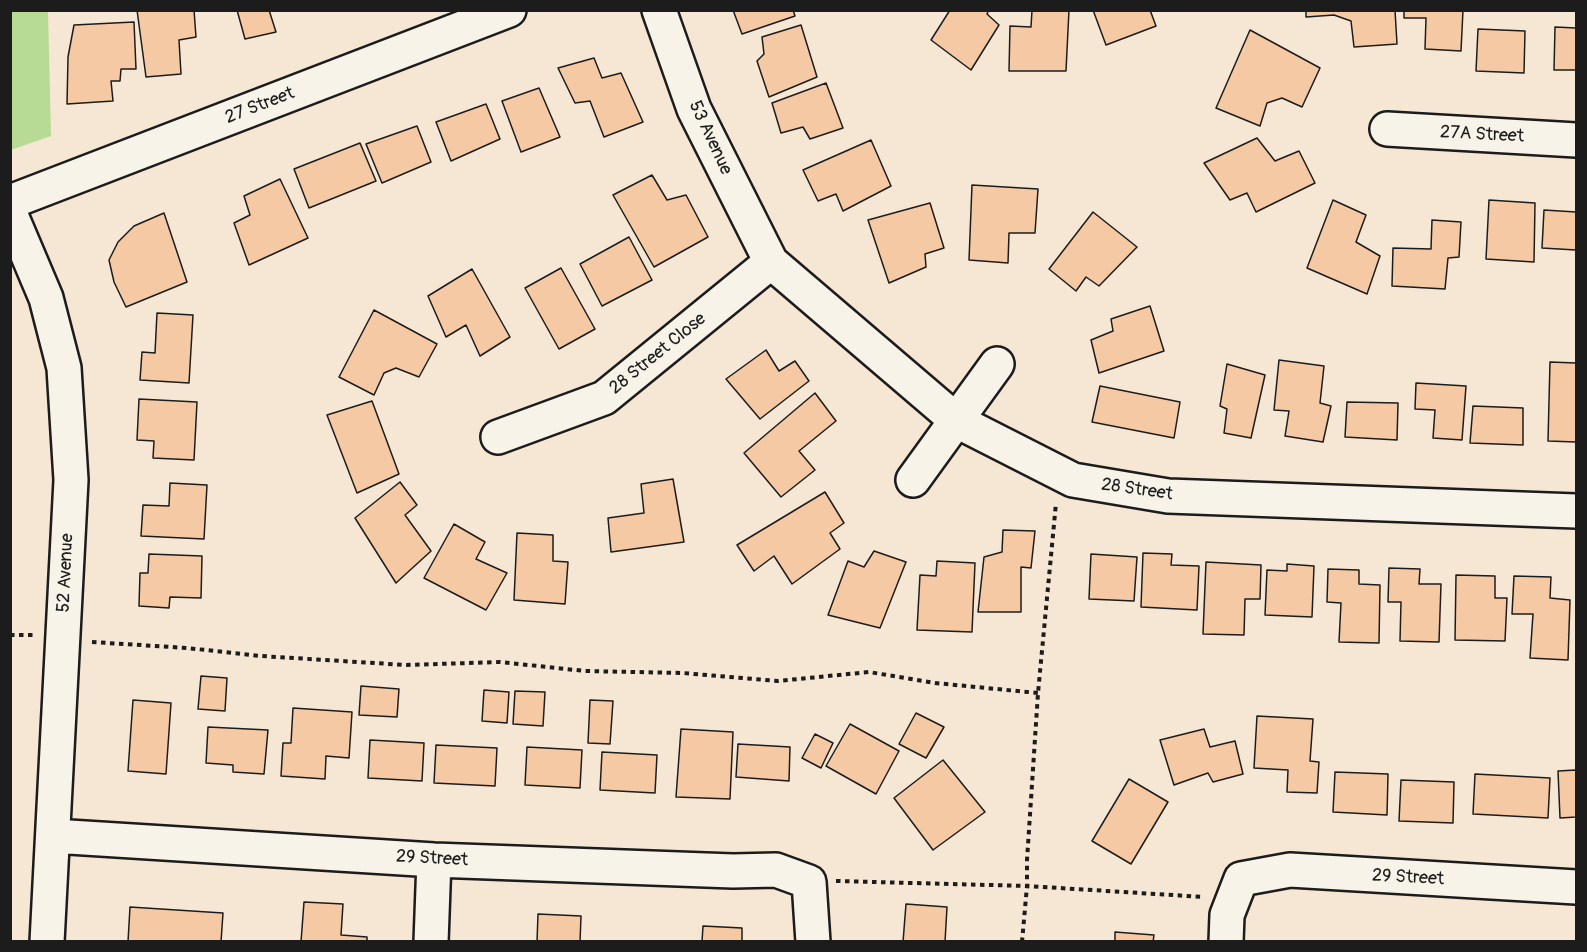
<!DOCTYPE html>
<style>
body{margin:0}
#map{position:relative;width:1587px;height:952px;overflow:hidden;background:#f6e6d4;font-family:Pangolin,sans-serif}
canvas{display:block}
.frame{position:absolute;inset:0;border:12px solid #1c1c1c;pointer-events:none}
</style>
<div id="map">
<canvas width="1587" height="952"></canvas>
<div class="frame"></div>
</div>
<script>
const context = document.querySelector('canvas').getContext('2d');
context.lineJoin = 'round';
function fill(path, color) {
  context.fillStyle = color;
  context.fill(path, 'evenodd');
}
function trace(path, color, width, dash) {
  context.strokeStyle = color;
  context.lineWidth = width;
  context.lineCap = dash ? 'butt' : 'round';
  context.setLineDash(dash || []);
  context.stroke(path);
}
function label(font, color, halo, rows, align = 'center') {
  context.font = font + ' Pangolin,sans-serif';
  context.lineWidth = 5;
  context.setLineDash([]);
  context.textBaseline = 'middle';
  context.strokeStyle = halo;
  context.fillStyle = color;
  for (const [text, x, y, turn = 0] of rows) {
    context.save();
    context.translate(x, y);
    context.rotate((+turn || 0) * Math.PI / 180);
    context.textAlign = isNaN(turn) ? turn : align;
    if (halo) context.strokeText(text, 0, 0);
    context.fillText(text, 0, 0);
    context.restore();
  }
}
fill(new Path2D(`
 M10,11H48L51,136L11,150Z`), '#b7db95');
const building = new Path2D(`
 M137,10H194L196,37L179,40L181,74L146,77Z
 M237,10H269L276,32L245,39Z
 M733,10H793L795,16L742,34Z
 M950,10H989L987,14L999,25L971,70L931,40Z
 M1032,10H1069L1066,71H1009L1010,26L1031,27Z
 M1093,10H1150L1156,26L1106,45Z
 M1306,10H1395L1397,44L1354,47L1351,21L1334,15L1306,17Z
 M1404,10H1463L1461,51L1425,49L1426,18H1404Z
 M134,22L136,69H121L120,81H111L113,101L67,104L68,57L74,25Z
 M801,25L817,77L769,97L757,61L764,54L762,37Z
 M1555,27L1576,28V70H1554Z
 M1478,29L1525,31L1524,73L1476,71Z
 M1250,30L1320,68L1302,107L1282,98L1267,103L1260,126L1216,108Z
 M594,58L602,78L621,73L643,122L604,137L590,101L575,103L558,68Z
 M826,83L843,128L810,139L803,127L781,133L772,103Z
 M539,88L560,137L521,152L502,101Z
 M486,104L500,139L451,161L436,122Z
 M417,126L431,162L382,183L366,144Z
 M1257,138L1275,161L1299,151L1315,183L1256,212L1247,193L1230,200L1204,163Z
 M871,140L891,186L843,211L836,194L818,201L803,170Z
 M360,143L376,181L309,208L294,169Z
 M652,175L667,200L686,195L708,237L654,267L613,195Z
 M280,179L308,238L249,265L234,223L250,215L244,196Z
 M972,185L1038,189L1035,233H1009L1008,263L969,260Z
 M1333,200L1366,215L1356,242L1380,256L1367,294L1307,268Z
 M1489,200L1535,203L1534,262L1486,259Z
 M930,203L944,248L925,254L926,267L889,283L868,220Z
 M1544,210L1576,212V250L1542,248Z
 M1093,212L1137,247L1099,286L1086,277L1076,291L1049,269Z
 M164,213L187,282L126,307L114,282L109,260L118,242L134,226Z
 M1432,220L1461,222L1459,257L1448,258L1445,289L1392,286L1393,248L1431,249Z
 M629,237L652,280L602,306L580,264Z
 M561,268L595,329L559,349L525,288Z
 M472,269L510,337L480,356L466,325L446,337L428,296Z
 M1150,306L1164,351L1099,373L1091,340L1113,331L1111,319Z
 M374,310L437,344L419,377L396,368L384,373L374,395L339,377Z
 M157,313L193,315L189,383L140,380L142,352L155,353Z
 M766,350L779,371L795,361L809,381L760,419L726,379Z
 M1279,360L1324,366L1320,403L1331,406L1323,442L1285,436L1289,411L1274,410Z
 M1550,362L1576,363V442L1548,441Z
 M1227,364L1265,375L1251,438L1224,433L1227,409L1220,406Z
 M1416,383L1466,386L1462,440L1433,438L1435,410L1415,409Z
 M1100,386L1180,402L1174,438L1092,422Z
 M815,393L836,421L799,451L815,470L781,497L744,453Z
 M139,399L197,402L194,460L153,458L154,441L137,440Z
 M372,401L399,474L357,493L327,415Z
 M1347,402L1398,403L1397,440L1345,437Z
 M1473,406L1523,408V445L1470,443Z
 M673,479L684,542L611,552L608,518L644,513L641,484Z
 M400,482L417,505L405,515L431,551L396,583L355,518Z
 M170,483L207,485L204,539L141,536L143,505L169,506Z
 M825,492L844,523L830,533L840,549L792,584L774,556L754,571L737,545Z
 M454,524L485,542L476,559L507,573L486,610L424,578Z
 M1003,530L1035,531L1031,568L1021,567V612H978L984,557L1002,552Z
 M517,533L553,535V561L568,562L565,604L514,600Z
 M874,551L906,562L880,628L828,615L848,561L864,567Z
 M1143,553L1172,554L1171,565L1199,566L1197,610L1141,607Z
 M149,554L202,556L201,598L170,597L169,608L139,606L140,573H148Z
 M1091,554L1137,557L1134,601L1089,599Z
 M937,561L975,563L972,632L917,630L920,575L936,576Z
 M1206,562L1261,565L1260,599H1245L1244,635L1203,634Z
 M1287,564L1314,566L1312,617L1265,615L1267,570L1287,571Z
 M1389,568L1420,569L1419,584H1441L1439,642L1400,641L1401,602H1388Z
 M1328,569L1359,570V584L1380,585L1379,643L1339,642L1341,603L1327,602Z
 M1456,575L1495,576V598H1507L1505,641L1455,640Z
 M1514,576L1551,577L1550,598L1570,600L1568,660L1530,658L1533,614H1512Z
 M201,676L227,678L225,711L198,709Z
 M361,686L399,689L397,717L359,715Z
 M484,690L509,692L507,723L482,721Z
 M515,691L545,692L543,726L513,724Z
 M133,700L171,703L166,774L128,771Z
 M590,700L613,701L610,744L588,743Z
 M293,708L352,712L349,758L326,756L325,779L281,776L283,743H291Z
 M916,713L944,727L926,758L899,744Z
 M1257,716L1313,719L1310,761L1319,762L1317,793L1287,792L1288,770L1254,768Z
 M850,724L899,751L876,794L826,766Z
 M208,727L268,730L264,774L233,772V765L206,763Z
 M681,729L733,732L730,799L676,797Z
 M1204,729L1210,747L1235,741L1243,774L1213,782L1208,773L1174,785L1160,740Z
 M815,734L833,743L821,768L802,758Z
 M370,740L424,743L422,781L368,778Z
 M738,744L790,747L789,781L736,777Z
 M436,745L497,748L495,786L434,783Z
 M527,747L582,750L580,788L525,785Z
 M602,752L657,755L655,793L600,790Z
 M943,760L985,812L933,850L894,798Z
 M1576,770V817L1560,818L1558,771Z
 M1335,772L1388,774L1387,815L1333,812Z
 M1475,774L1550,778L1548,818L1473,814Z
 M1129,779L1168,802L1131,864L1092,841Z
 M1401,780L1454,782L1453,823L1399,821Z
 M304,902L343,904L341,935L367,937V942H301Z
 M906,904L947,907L945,942H903Z
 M130,907L223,913L221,942H128Z
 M538,914L581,916L580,942H537Z
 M703,926L742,928V942H702Z
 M1115,932L1154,935L1153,942H1115Z`);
fill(building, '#f5c9a4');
trace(building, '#1c1c1c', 1.5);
const minor = new Path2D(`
 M659,10L694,109L771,262L957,421L1073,480L1168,496L1576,511
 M1387,129L1576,140
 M10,202L509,10
 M10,213L46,298L64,368L71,480L47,942
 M498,437L604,398L771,262
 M913,480L997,364
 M53,836L434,860L733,871L776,870L809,882L813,942
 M431,942L434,860
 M1226,942L1227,915L1241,879L1290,870L1576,887`);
trace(minor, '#1c1c1c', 38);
trace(new Path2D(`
 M10,635H33
 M92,642L187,648L261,656L406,665L500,662L585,671L683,673L778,681L869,672L935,683L1038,693
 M836,881L1027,886L1204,897
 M1022,942L1027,886V860L1038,693L1056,503`), '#1c1c1c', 4, [4.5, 4.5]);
trace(minor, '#f7f3e8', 33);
label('18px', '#1c1c1c', '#f7f3e8', [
 ["27 Street",260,106,-21],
 ["27A Street",1482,135,3],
 ["53 Avenue",710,138,65],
 ["28 Street Close",658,354,-39],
 ["28 Street",1137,490,8],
 ["52 Avenue",66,573,-87],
 ["29 Street",432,859,3],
 ["29 Street",1408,878,3]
]);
</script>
